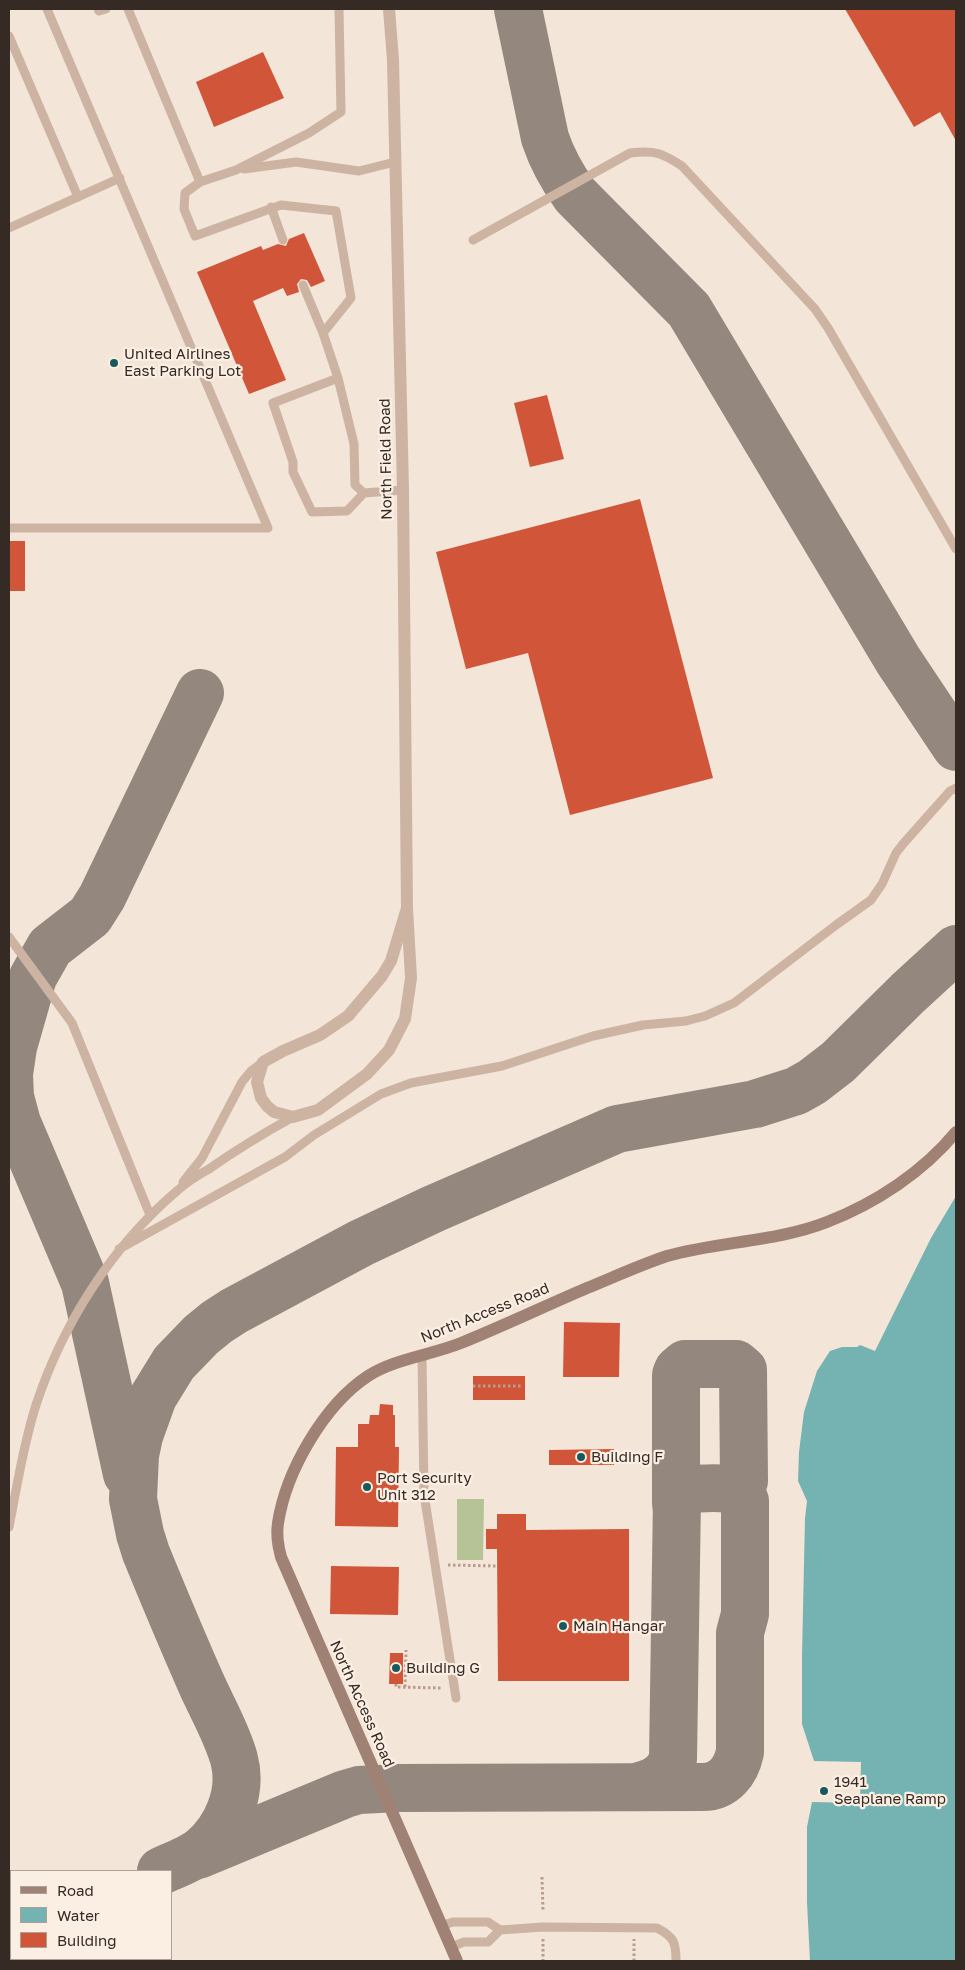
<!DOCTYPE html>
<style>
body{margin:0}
#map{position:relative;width:965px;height:1970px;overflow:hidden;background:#f3e5d7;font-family:"Golos Text",sans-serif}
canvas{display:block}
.frame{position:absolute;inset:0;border:10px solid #362a25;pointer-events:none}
.legend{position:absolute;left:10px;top:1870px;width:162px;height:90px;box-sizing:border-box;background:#fbefe4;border:1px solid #aca098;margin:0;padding:6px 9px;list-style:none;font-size:15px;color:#362a25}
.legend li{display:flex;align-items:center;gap:10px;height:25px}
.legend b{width:25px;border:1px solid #aca098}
</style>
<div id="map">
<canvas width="965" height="1970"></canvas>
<div class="frame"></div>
<ul class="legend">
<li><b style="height:6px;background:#a08274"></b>Road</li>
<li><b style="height:14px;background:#74b3b2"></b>Water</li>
<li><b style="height:14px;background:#d15538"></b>Building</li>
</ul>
</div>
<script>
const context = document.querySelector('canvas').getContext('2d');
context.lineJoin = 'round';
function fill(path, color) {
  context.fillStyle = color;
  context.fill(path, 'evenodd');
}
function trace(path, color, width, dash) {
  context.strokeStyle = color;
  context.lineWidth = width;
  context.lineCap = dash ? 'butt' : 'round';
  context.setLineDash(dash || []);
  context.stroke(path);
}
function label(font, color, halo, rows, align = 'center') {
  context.font = font + ' "Golos Text",sans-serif';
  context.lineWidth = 4.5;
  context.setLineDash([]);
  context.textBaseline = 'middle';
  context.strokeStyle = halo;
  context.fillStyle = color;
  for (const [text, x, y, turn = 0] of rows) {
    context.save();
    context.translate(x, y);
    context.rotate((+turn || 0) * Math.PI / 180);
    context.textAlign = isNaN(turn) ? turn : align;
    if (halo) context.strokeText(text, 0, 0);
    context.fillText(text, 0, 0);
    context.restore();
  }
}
fill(new Path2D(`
 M457,1499H484L483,1560H457Z`), '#b6c396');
fill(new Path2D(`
 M956,1174V1961H792L796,1802L800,1761L794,1379L824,1341L855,1342Z`), '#74b3b2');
fill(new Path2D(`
 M956,1172V1196L931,1238L875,1351L860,1345L857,1347H842L830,1351L817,1371L804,1412L799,1452L798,1481L807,1501L805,1518L802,1655V1724L814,1761L861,1762L860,1803L812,1802L807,1827V1902L810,1961H789L790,1802L794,1799L797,1763H792L790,1761L792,1533L795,1508L787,1491L792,1378L798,1365L822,1339L836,1334L841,1336L842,1334L854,1339L940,1193Z`), '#f3e5d7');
trace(new Path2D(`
 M518,9L545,138C552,159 562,177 575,195L689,310L898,660L956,747
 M127,1474L85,1283L17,1123L10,1097L9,1074L13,1047L33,977L50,947L90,916L102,897L200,693
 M676,1504V1375L678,1370L685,1364H736L743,1370L744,1481L741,1486L734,1489
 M198,1855L345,1794L359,1790L398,1788L703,1787C724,1787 736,1771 740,1752V1633L745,1614V1501C741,1483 703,1489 689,1489L682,1492L677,1498L673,1759C667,1777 653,1783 636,1787
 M161,1871C174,1865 189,1860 201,1851C227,1830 243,1792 234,1759C227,1733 212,1708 201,1683C182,1640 164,1597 146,1553L140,1534L133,1499L135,1455L139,1436L153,1397L174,1363L201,1335L217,1322L234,1311L361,1243L433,1209L617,1129L755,1104L796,1091L812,1082L838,1062L908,993L956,949
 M9,1943L11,1941`), '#94887e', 48);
fill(new Path2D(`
 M845,9H956V141L940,112L914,127Z
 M263,52L284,98L214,127L196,82Z
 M304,233L325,281L311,287L307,280L301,279L297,284L299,292L287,296L283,288L253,301L286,380L249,394L197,272L261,246L263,250L278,244L286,246L289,239Z
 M547,395L564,459L530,467L514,403Z
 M640,499L713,778L570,815L528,653L466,669L436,552Z
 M9,541H25V591H9Z
 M564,1322L620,1323L619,1377H563Z
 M473,1376H525V1400H473Z
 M380,1404L393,1405V1415H395V1447H399L398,1527L335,1526L336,1447H358V1424H369L370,1415H379Z
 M614,1449V1465H549V1450Z
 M497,1514H526V1530L629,1529V1681H498L497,1549H486V1529H497Z
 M331,1566L399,1567L398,1615L330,1614Z
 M390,1653H403V1684H389Z`), '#d15538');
trace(new Path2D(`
 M473,1386H521
 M448,1565L497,1566
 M396,1684V1687L442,1688
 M405,1687L406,1650
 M542,1877L543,1911
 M543,1939V1961
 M634,1961V1939`), '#b89d8d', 3, [2.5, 2.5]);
trace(new Path2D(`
 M98,9L99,11L106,9
 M128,9L200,182
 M339,9L341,112L309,133L236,170L200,182L185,193L184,209L195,236L281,205L336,211L351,298L323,333L338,378L354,444L355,485L364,493L403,490
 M9,36L78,197
 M244,169L296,162L359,171L395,162
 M271,207L283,240
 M9,228L120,178
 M473,240L630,153C655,150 662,153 682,166L815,309L828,328L956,549
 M303,285L323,333
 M338,378L273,403L293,462V472L312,512L347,511L364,493
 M9,528H268L47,9
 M9,937L72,1023L150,1215
 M183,1182L202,1158L242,1082L251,1071L263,1062
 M119,1249L285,1157L314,1135L381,1094L411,1083L502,1066L593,1036L643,1025L686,1021L705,1016L734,1003L836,925L871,900L882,884L896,853L903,844L950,791L956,788
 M422,1357L424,1494L456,1698
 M9,1527C17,1487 23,1445 36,1405C63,1323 112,1246 178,1190C187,1182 198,1175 209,1169C236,1150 264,1133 293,1117
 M9,1883L11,1889
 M441,1926L453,1922H488L500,1930L543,1927L657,1928C674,1937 676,1942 676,1961
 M451,1947L464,1942H488L500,1930
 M40,1959L42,1961`), '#ccb3a2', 9);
trace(new Path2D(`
 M389,9L393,60L403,490L407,908L411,978L405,1019L389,1050L367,1074L318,1110L293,1117L274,1112L267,1106L261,1098L257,1082L263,1062L283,1051L320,1035L348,1016L382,976L391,961L407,908`), '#ccb3a2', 12);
trace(new Path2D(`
 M457,1961L281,1557C278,1546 276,1535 278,1523C286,1471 324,1405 368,1376C394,1359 431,1355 461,1343C503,1326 545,1306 587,1288C614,1277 640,1265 667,1256C720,1241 776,1242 827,1222C876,1203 923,1172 956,1132`), '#a08274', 12);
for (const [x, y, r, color] of [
 [114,363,5,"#185a5b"],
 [581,1457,5,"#185a5b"],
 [367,1487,5,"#185a5b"],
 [563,1626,5,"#185a5b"],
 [396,1668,5,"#185a5b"],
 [824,1791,5,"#185a5b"]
]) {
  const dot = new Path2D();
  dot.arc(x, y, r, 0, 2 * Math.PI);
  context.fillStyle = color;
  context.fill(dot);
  trace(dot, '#fbefe4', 2);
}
label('15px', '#362a25', '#fbefe4', [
 ["United Airlines",124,354],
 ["East Parking Lot",124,371],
 ["Building F",591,1457],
 ["Port Security",377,1478],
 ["Unit 312",377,1495],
 ["Main Hangar",573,1626],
 ["Building G",406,1668],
 ["1941",834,1782],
 ["Seaplane Ramp",834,1799]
], 'left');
label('15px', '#362a25', '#fbefe4', [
 ["North Field Road",386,459,-91],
 ["North Access Road",485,1313,-22],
 ["North Access Road",362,1704,66]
]);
</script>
